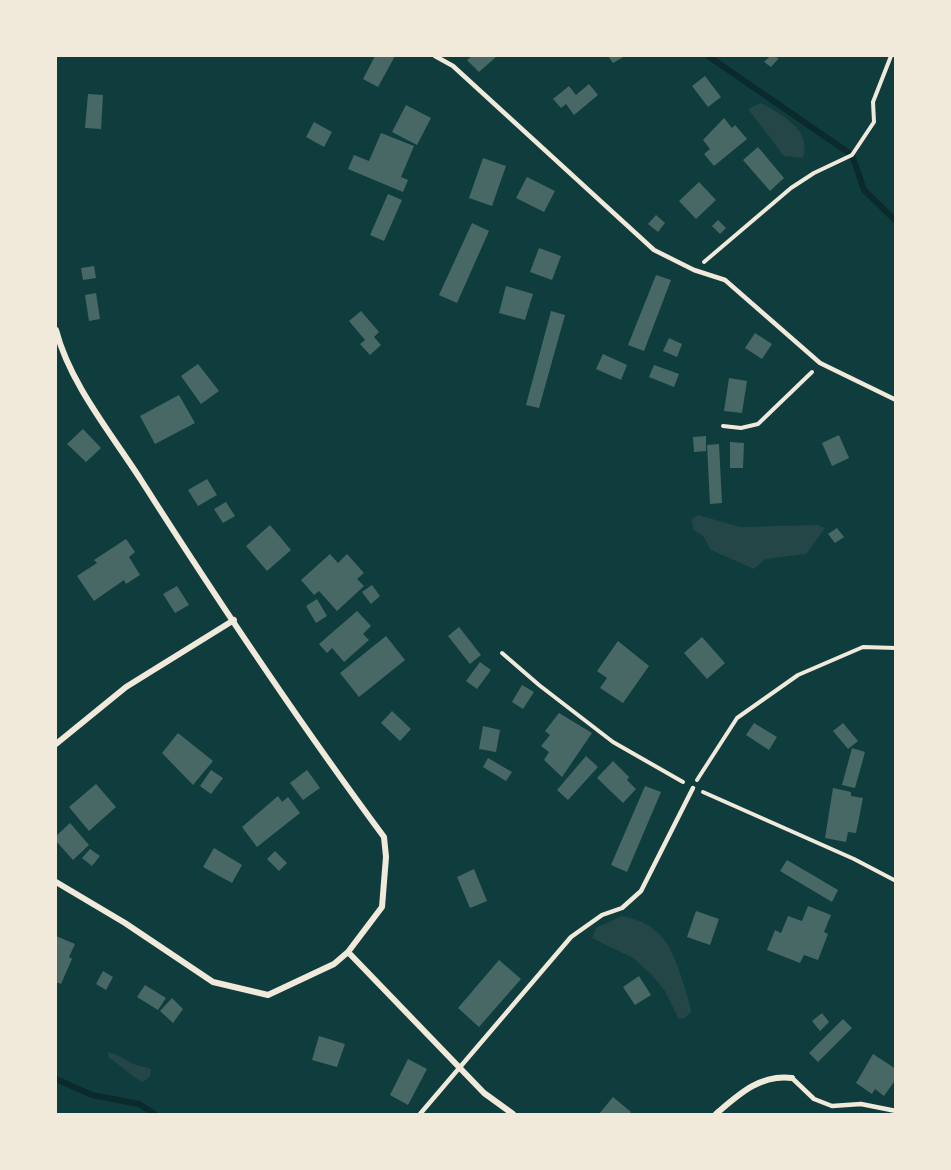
<!DOCTYPE html>
<style>
body{margin:0}
#map{position:relative;width:951px;height:1170px;overflow:hidden;background:#0f3d3e;font-family:"Source Sans 3",sans-serif}
canvas{display:block}
.frame{position:absolute;inset:0;border:57px solid #f1e9da;pointer-events:none}
</style>
<div id="map">
<canvas width="951" height="1170"></canvas>
<div class="frame"></div>
</div>
<script>
const context = document.querySelector('canvas').getContext('2d');
context.lineJoin = 'round';
function fill(path, color) {
  context.fillStyle = color;
  context.fill(path, 'evenodd');
}
function trace(path, color, width, dash) {
  context.strokeStyle = color;
  context.lineWidth = width;
  context.lineCap = dash ? 'butt' : 'round';
  context.setLineDash(dash || []);
  context.stroke(path);
}
fill(new Path2D(`
 M761,103C782,115 812,129 803,158L784,156L748,109Z
 M698,515L740,527L818,525L825,528L806,554L765,559L754,569L711,550L703,536L694,530L691,520Z
 M622,916C659,924 670,942 681,976C685,989 689,999 691,1012L685,1018L679,1019L665,991L650,973L633,958L592,938L596,928Z
 M108,1052C123,1056 127,1062 136,1065C141,1067 145,1066 151,1069L150,1076L143,1082C130,1076 121,1065 109,1058Z`), '#244646');
trace(new Path2D(`
 M708,56L852,155L864,190L896,221
 M56,1079L92,1095L139,1104L155,1114`), '#0a2a2b', 6);
fill(new Path2D(`
 M375,56H395L378,87L363,79Z
 M472,56H497L479,72L467,60Z
 M608,56H625L613,63Z
 M770,56L779,58L771,67L764,62Z
 M705,76L721,97L708,107L692,86Z
 M589,84L598,95L574,115L566,104L561,108L553,99L569,86L576,95Z
 M88,94L103,95L101,129L85,128Z
 M406,105L431,118L417,145L392,132Z
 M724,118L732,128L735,125L747,139L714,166L704,154L710,149L703,140Z
 M314,122L332,132L324,147L306,137Z
 M381,133L414,146L401,177L408,180L403,192L348,169L354,155L369,161Z
 M758,147L784,178L770,191L743,160Z
 M483,158L506,166L492,206L469,198Z
 M527,177L555,191L544,212L516,198Z
 M699,182L716,200L696,219L679,201Z
 M388,194L402,200L384,241L370,235Z
 M656,215L665,223L658,232L648,224Z
 M718,220L726,228L720,234L712,226Z
 M472,223L489,231L457,303L439,295Z
 M539,248L561,256L552,280L530,272Z
 M94,266L96,278L83,280L81,268Z
 M656,275L671,280L644,351L628,345Z
 M506,286L533,294L525,320L499,313Z
 M96,293L100,319L89,321L85,295Z
 M361,311L379,332L374,337L381,345L370,355L360,344L365,340L349,321Z
 M551,311L565,315L539,408L526,405Z
 M755,333L772,344L762,359L745,348Z
 M669,338L682,344L677,357L663,351Z
 M603,354L627,365L621,380L596,369Z
 M198,364L219,391L201,404L181,376Z
 M654,365L679,374L674,387L649,377Z
 M729,378L747,381L742,413L724,411Z
 M179,395L195,423L155,444L140,416Z
 M83,429L101,448L86,462L67,444Z
 M839,435L849,458L832,466L822,443Z
 M706,436V451L694,452L693,437Z
 M730,442L744,443L743,468H730Z
 M719,444L722,503L710,504L707,445Z
 M207,479L217,495L198,506L188,490Z
 M226,502L235,516L223,523L214,509Z
 M270,525L291,550L267,571L246,546Z
 M837,528L844,537L835,543L828,534Z
 M126,539L135,552L129,557L140,575L126,584L124,580L94,601L77,576L97,563L94,560Z
 M330,554L338,563L347,554L364,573L357,579L364,586L337,611L319,591L314,595L301,580Z
 M372,585L380,596L371,604L362,592Z
 M177,586L189,605L175,613L163,594Z
 M317,599L327,616L316,623L306,606Z
 M357,611L371,626L363,634L369,640L344,662L332,648L327,653L319,644Z
 M459,627L481,655L470,664L448,636Z
 M386,636L405,660L359,697L340,673Z
 M702,637L725,663L707,679L684,653Z
 M618,641L649,666L623,703L600,688L607,678L597,671Z
 M480,662L491,670L477,689L466,681Z
 M522,685L534,692L523,709L512,702Z
 M392,711L411,729L400,741L381,723Z
 M559,713L592,733L562,777L544,760L549,752L541,746L550,735L545,731Z
 M754,723L777,737L769,750L746,735Z
 M843,723L858,741L848,749L833,731Z
 M483,726L500,730L496,752L479,749Z
 M178,733L213,761L193,785L162,753Z
 M852,748L865,752L855,788L842,785Z
 M586,756L598,767L568,800L557,790Z
 M488,758L512,772L506,781L483,767Z
 M613,761L629,777L627,780L636,789L623,803L597,778Z
 M211,770L223,778L211,794L200,786Z
 M307,770L320,788L303,800L290,783Z
 M96,784L116,807L89,831L69,807Z
 M645,786L661,792L627,872L611,865Z
 M833,788L851,792V796L863,798L856,833L848,832L846,842L825,838Z
 M278,796L282,802L288,797L300,813L257,847L242,827Z
 M70,823L89,845L73,860L56,841V836Z
 M214,848L242,865L232,883L203,867Z
 M90,849L100,856L92,866L82,858Z
 M275,851L287,863L279,871L267,859Z
 M787,860L838,890L832,902L780,871Z
 M474,869L487,901L470,908L457,877Z
 M808,906L831,915L824,932L828,934L818,960L804,955L800,963L767,950L775,930L781,933L788,916L802,921Z
 M696,911L719,919L710,945L687,937Z
 M56,936L75,944L69,957L72,959L61,984L56,982Z
 M499,960L521,979L479,1027L458,1008Z
 M103,971L113,977L106,990L96,984Z
 M639,976L651,995L635,1005L623,987Z
 M145,985L166,998L158,1010L137,997Z
 M172,998L183,1009L173,1023L160,1011Z
 M822,1013L829,1022L820,1031L812,1021Z
 M843,1019L852,1028L818,1062L809,1053Z
 M319,1036L345,1044L337,1067L312,1060Z
 M873,1054L896,1069V1079L884,1096L875,1089L872,1094L856,1083Z
 M408,1059L427,1069L408,1105L390,1095Z
 M613,1097L631,1112L629,1114H599Z`), '#486865');
trace(new Path2D(`
 M704,262L791,188L814,173L852,155L874,122L873,102L891,56
 M723,426L741,428L758,424L812,372
 M502,653L539,685L613,742L683,782
 M697,780L737,718L798,675L863,647L896,648
 M703,792L854,859L896,881`), '#f1e9da', 4);
trace(new Path2D(`
 M435,56L453,66L654,250L694,270L725,280L820,363L896,400
 M792,1078L814,1099L832,1106L861,1104L896,1111
 M420,1114L571,937L602,915L622,908L641,891L693,788`), '#f1e9da', 4.5);
trace(new Path2D(`
 M56,330C70,384 111,433 141,480C218,601 298,721 384,837L386,857L382,907L348,952L334,964L268,995L213,982L125,923L56,882
 M56,744L126,687L234,620
 M348,952L484,1093L513,1114
 M716,1114C738,1095 760,1074 792,1078`), '#f1e9da', 6);
</script>
